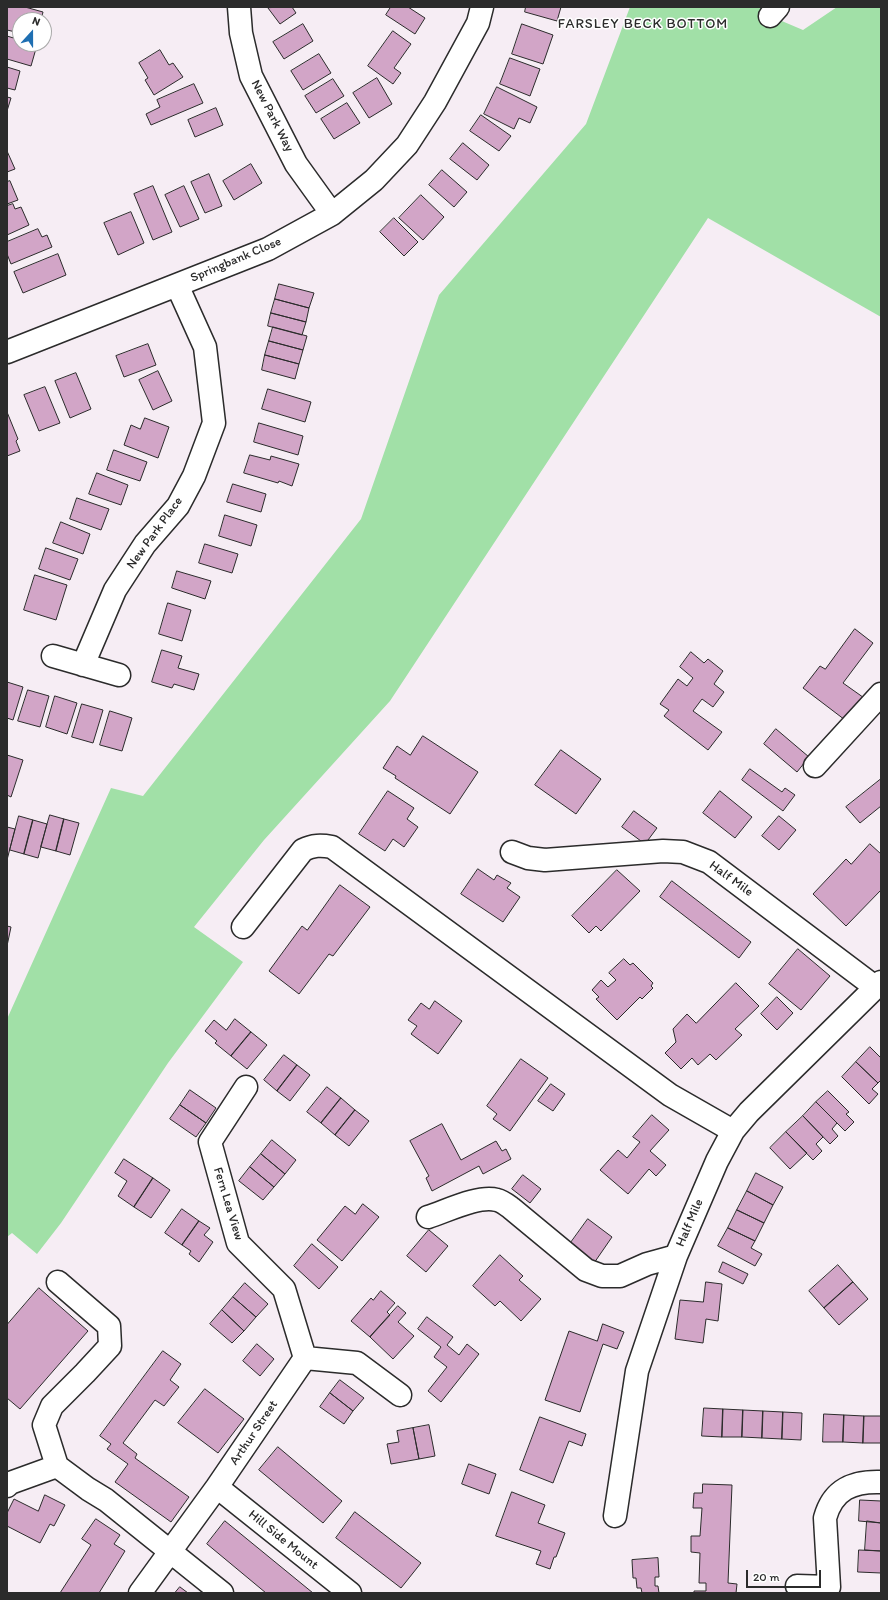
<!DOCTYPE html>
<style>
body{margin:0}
#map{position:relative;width:888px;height:1600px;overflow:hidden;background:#f6edf4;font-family:Itim,sans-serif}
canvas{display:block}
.frame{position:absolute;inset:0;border:8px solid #2b2b2b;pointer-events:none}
.north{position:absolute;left:12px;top:12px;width:40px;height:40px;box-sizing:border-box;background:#fff;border:1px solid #aaa;border-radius:50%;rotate:21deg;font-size:11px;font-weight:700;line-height:16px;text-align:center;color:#2b2b2b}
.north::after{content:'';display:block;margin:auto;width:14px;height:18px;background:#1f6fb2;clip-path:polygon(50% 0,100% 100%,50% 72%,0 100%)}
.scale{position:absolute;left:746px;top:1570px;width:75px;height:18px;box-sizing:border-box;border:2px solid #2b2b2b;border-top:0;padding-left:5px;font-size:12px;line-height:14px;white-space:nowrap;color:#2b2b2b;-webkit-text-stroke:3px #fff;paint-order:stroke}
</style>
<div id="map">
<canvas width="888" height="1600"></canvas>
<div class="frame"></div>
<div class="north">N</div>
<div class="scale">20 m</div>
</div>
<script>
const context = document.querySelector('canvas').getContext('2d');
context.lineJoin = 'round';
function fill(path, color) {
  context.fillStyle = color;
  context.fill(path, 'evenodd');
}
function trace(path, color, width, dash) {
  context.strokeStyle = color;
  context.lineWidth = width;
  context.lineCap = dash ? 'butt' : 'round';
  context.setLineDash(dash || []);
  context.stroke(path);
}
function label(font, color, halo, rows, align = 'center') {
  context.font = font + ' Itim,sans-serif';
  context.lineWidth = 3;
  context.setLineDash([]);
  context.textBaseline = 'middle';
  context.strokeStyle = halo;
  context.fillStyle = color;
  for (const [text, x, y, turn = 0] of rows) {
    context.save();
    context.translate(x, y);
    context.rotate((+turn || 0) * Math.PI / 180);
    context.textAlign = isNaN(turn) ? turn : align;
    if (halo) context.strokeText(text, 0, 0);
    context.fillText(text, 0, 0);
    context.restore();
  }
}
fill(new Path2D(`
 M630,7H768L770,16L803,30L837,7H881V317L708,218L390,701L264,840L194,927L243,962L168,1063L61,1223L37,1254L12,1233L7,1237V1019L111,788L143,796L361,519L439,295L586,124Z`), '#a1e0a7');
const building = new Path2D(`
 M7,7H25L43,12L41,20H20V33L7,30Z
 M292,7L296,13L280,24L268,8Z
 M391,7H408L425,18L415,34L386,15Z
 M526,7H561L557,21L525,12Z
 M303,24L313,41L284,59L273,42Z
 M522,24L553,35L543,64L512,54Z
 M393,31L411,44L394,68L401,73L393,84L368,66Z
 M7,36L20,40V44L37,45L31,66L7,59Z
 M160,50L169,65L173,63L183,77L154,95L145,80L148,78L139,63Z
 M319,54L331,73L303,90L291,71Z
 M510,58L540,69L530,96L500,84Z
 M7,67L20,71L15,90L7,88Z
 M377,78L392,104L369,118L353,93Z
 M333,79L344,96L316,113L305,96Z
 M194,84L203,103L151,125L146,114L160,107L157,100Z
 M497,87L537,107L530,123L519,118L514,129L484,114Z
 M7,97L11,98L7,111Z
 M347,103L360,123L334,139L321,119Z
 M216,108L223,125L195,137L188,120Z
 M481,115L511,136L499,151L470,131Z
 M463,143L489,165L477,180L450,159Z
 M7,151L15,169L7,172Z
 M251,164L262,183L234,200L223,181Z
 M442,170L467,192L454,207L429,185Z
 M209,174L222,206L205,213L191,182Z
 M10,181L18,200L7,204V182Z
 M153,186L172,232L153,240L134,194Z
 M184,186L199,219L180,227L165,195Z
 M421,195L444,217L423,240L399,218Z
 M13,204L15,209L21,207L29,225L7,235V206Z
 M131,212L144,243L118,255L104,223Z
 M394,218L418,242L404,256L380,232Z
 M38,229L42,237L47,235L52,247L11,264L7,254V242Z
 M58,254L66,275L23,293L14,272Z
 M279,284L314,293L309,308L275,299Z
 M275,299L309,308L306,322L271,313Z
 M271,313L306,322L302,335L268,326Z
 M273,327L307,336L303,350L269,341Z
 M269,341L303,350L299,364L265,355Z
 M148,344L156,365L124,377L116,356Z
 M265,355L299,364L295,379L262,370Z
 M158,371L172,401L153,410L139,380Z
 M76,373L91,409L70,418L55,381Z
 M45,387L60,423L39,431L24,395Z
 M268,389L311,402L305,422L262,409Z
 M7,412L18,439L16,441L20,451L7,456Z
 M145,418L169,427L158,458L124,445L131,425L140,429Z
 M259,423L303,436L298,455L254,442Z
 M114,450L147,462L140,481L107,470Z
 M250,455L270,460L271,456L299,464L292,486L279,481L278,483L244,473Z
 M97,473L128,485L121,505L89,494Z
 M233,484L266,494L261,512L227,502Z
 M77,498L109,509L101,530L70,519Z
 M225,515L257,525L251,546L219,536Z
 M61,522L90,534L83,554L53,543Z
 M205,544L238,554L232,573L199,563Z
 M46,548L78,559L70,580L39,569Z
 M177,571L211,581L205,599L172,588Z
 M35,575L67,585L56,620L24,610Z
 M168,603L191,610L182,641L159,634Z
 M855,629L873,643L843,683L867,700L849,723L803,688L820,666L825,669Z
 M162,650L182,656L178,668L199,674L194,690L174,684L172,688L152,682Z
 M691,652L704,663L708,659L723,671L714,684L724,692L713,707L702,699L693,711L722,732L708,750L664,716L669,710L660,704L678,679L687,686L693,678L680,667Z
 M7,682L23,687L13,720L7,718Z
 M28,690L49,696L40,727L18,721Z
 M55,696L77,703L67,734L46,727Z
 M82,704L103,710L93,743L72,737Z
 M110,711L132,718L122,751L100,745Z
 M776,729L809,757L797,772L764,744Z
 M423,736L478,772L450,814L395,778L396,776L383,768L397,746L410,755Z
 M561,750L601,779L576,814L535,785Z
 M7,755L23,760L11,797L7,795Z
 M750,769L782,792L785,788L795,795L783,811L742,780Z
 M881,779V806L860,823L846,807Z
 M388,791L414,808L407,819L418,827L404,847L393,839L385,851L359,834Z
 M720,791L752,817L735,838L703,813Z
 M634,811L657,828L645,844L622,827Z
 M50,815L64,819L56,851L41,847Z
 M19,816L33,820L24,854L10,850Z
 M779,816L796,830L779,850L762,836Z
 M64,819L79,823L70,855L56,851Z
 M33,820L47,824L38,858L24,854Z
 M7,827L15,829L7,860Z
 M870,844L881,854V890L846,926L813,894L846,859L851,864Z
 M478,869L494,880L497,875L511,883L507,888L520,897L503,922L461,894Z
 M617,870L640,891L601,931L596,926L589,933L572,916Z
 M672,881L751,942L739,958L660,897Z
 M340,885L370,907L333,956L329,954L299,994L269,971L302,926L307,930Z
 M7,926L11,927L7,946Z
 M798,949L830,976L801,1010L769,984Z
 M624,959L630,965L633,963L653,983L651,986L653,988L642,999L640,997L617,1020L596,999L599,997L592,990L601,980L608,987L616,980L609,973Z
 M736,983L759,1006L735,1029L742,1035L716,1060L710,1054L698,1065L692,1058L681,1069L665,1053L676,1042L673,1029L687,1014L696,1023Z
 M777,997L793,1013L777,1030L761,1014Z
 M435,1001L462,1021L438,1054L411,1034L417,1026L408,1020L421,1003L429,1009Z
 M235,1019L251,1032L231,1056L215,1043L217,1041L205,1031L214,1020L226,1030Z
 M251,1032L267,1045L247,1069L231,1056Z
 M870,1047L881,1058V1080L878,1083L856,1062Z
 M284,1055L297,1065L277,1091L264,1080Z
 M521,1059L548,1078L510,1131L493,1119L497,1114L487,1106Z
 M856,1062L878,1083L872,1089L878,1094L869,1104L842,1077Z
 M297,1065L310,1075L290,1101L277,1091Z
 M551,1084L565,1094L553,1111L538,1101Z
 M327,1087L341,1098L321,1123L307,1112Z
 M190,1090L216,1108L206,1123L180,1105Z
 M828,1091L849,1112L846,1114L854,1122L845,1131L816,1102Z
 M341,1098L355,1110L335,1135L321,1123Z
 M816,1102L837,1123L832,1129L838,1136L830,1144L803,1116Z
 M180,1105L206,1123L196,1137L170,1119Z
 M355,1110L369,1121L349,1146L335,1135Z
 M652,1115L669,1130L650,1151L666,1165L656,1176L649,1169L628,1194L600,1170L618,1150L627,1158L640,1142L633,1137Z
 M803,1116L823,1137L816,1144L822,1151L813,1160L786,1132Z
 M442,1124L461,1160L496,1141L502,1151L506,1149L511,1159L483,1174L479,1166L432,1191L426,1178L429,1176L410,1141Z
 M786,1132L807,1153L790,1169L770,1148Z
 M272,1140L296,1160L285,1174L261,1154Z
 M261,1154L285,1174L274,1187L250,1167Z
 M124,1159L153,1178L134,1207L118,1196L127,1181L115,1173Z
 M250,1167L274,1187L263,1200L239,1181Z
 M756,1173L783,1187L773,1205L747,1191Z
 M523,1175L541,1189L530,1203L512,1189Z
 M153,1178L170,1190L151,1218L134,1207Z
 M747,1191L773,1205L764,1223L737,1210Z
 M363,1204L379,1217L342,1261L317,1240L345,1206L355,1214Z
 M182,1209L199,1221L182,1245L165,1233Z
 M737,1210L764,1223L755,1241L728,1228Z
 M588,1219L612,1237L592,1266L567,1248Z
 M199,1221L210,1228L204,1235L213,1242L199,1262L189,1254L191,1251L182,1245Z
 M728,1228L755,1241L751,1248L762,1254L755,1266L718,1246Z
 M429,1230L448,1246L426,1272L407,1256Z
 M312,1244L338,1267L319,1289L294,1266Z
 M500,1255L523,1276L519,1280L541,1299L521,1321L500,1301L495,1306L473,1286Z
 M723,1262L748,1274L743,1284L719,1272Z
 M838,1265L853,1282L824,1308L809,1291Z
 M706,1282L722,1284L718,1321L706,1319L703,1343L675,1339L680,1300L703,1302Z
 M853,1282L868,1299L839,1325L824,1308Z
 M245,1283L268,1304L256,1317L233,1297Z
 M39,1288L88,1331L20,1409L7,1398V1325Z
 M381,1291L395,1303L387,1312L390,1315L370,1337L351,1321L371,1298L373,1300Z
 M233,1297L256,1317L244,1331L222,1310Z
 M398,1306L406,1313L398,1322L414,1336L393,1359L370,1337Z
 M222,1310L244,1331L232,1343L210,1324Z
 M427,1317L453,1337L447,1345L459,1355L467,1344L479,1354L441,1402L428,1391L447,1367L434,1357L441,1347L418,1329Z
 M603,1324L624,1332L617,1349L603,1344L580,1412L545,1400L569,1331L597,1341Z
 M257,1344L274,1359L260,1376L243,1361Z
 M163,1351L181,1364L170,1380L179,1387L164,1406L155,1400L123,1443L137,1454L135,1458L189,1497L171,1522L115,1482L128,1464L107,1449L111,1444L100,1436Z
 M340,1380L364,1398L353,1411L330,1393Z
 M205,1389L244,1419L218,1453L178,1423Z
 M330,1393L353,1411L344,1424L320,1407Z
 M704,1408L723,1409L722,1437L702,1436Z
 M723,1409L743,1410L742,1437H722Z
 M743,1410L763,1411L762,1438L742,1437Z
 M763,1411L783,1412L782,1439L762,1438Z
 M783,1412L802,1413L801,1440L782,1439Z
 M824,1414L844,1415L843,1442H823Z
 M844,1415L864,1416L863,1443L843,1442Z
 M864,1416H881V1443H863Z
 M540,1417L586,1434L582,1446L569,1441L553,1483L520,1470Z
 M429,1425L435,1456L419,1459L413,1428Z
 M413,1428L419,1459L391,1464L387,1444L399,1442L397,1431Z
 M278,1447L342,1501L323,1523L259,1470Z
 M469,1464L496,1474L489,1494L462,1484Z
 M703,1484L732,1485L728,1583L737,1584L736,1593H694V1591H706V1583H699L700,1553L691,1552V1536H700L702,1508H693L694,1493H702Z
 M512,1492L545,1505L538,1523L565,1533L556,1557H554L550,1569L536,1564L541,1551L496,1536Z
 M45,1495L65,1505L54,1526L50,1524L40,1543L7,1526V1513L14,1499L38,1511Z
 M860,1500L881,1501V1523L859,1521Z
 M355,1512L421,1563L401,1588L336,1538Z
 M96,1519L120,1535L114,1544L125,1551L99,1593H60L91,1545L82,1539Z
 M225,1521L313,1593H266L207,1544Z
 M867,1521L881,1523V1551L865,1550Z
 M859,1550L881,1551V1573L858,1572Z
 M658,1558L659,1577H655V1586H658L659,1593H642L641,1588H637L636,1578H633L632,1560Z
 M180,1587L188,1593H175Z`);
fill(building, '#d2a5c7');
trace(building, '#2b2b2b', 1);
const minor = new Path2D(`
 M239,7L241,33L251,76L296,164L332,214
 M770,16L778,7
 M7,352L268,249L332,214L374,180L407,145L435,102L478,23L482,7
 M53,656L119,675
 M83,665L115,590L145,544L178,506L194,476L214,423L205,347L177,285
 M815,766L881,694
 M512,852L528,858L545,860L663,851L683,852L709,862L875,987
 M243,927L303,850C313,845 321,845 332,847L670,1095L733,1131
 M246,1087L210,1142L238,1243L284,1289L305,1358
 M428,1217C447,1211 478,1195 497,1200C502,1201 507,1205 511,1208L586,1270L602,1276H620L647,1264L676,1256
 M57,1466L44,1425L52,1406L85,1373L110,1346L109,1326L58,1282
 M7,1486L10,1483L57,1466L88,1489L106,1500L222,1593
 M217,1487L350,1593
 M615,1516L637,1371L676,1256L717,1161L733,1131L749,1112L881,982
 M797,1586L829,1587L825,1518C833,1489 853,1481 881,1482
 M140,1593L217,1487L305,1358L357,1363L400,1395`);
trace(minor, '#2b2b2b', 25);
trace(minor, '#fff', 22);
label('13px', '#2b2b2b', '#fff', [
 ["New Park Way",272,116,63],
 ["Springbank Close",236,260,-23],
 ["New Park Place",155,533,-54],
 ["Half Mile",731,879,36],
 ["Fern Lea View",228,1204,73],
 ["Half Mile",690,1223,-67],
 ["Arthur Street",254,1433,-56],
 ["Hill Side Mount",283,1540,39]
]);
context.letterSpacing = '1px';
label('14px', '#2b2b2b', '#fff', [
 ["FARSLEY BECK BOTTOM",643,24]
]);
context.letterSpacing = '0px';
</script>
